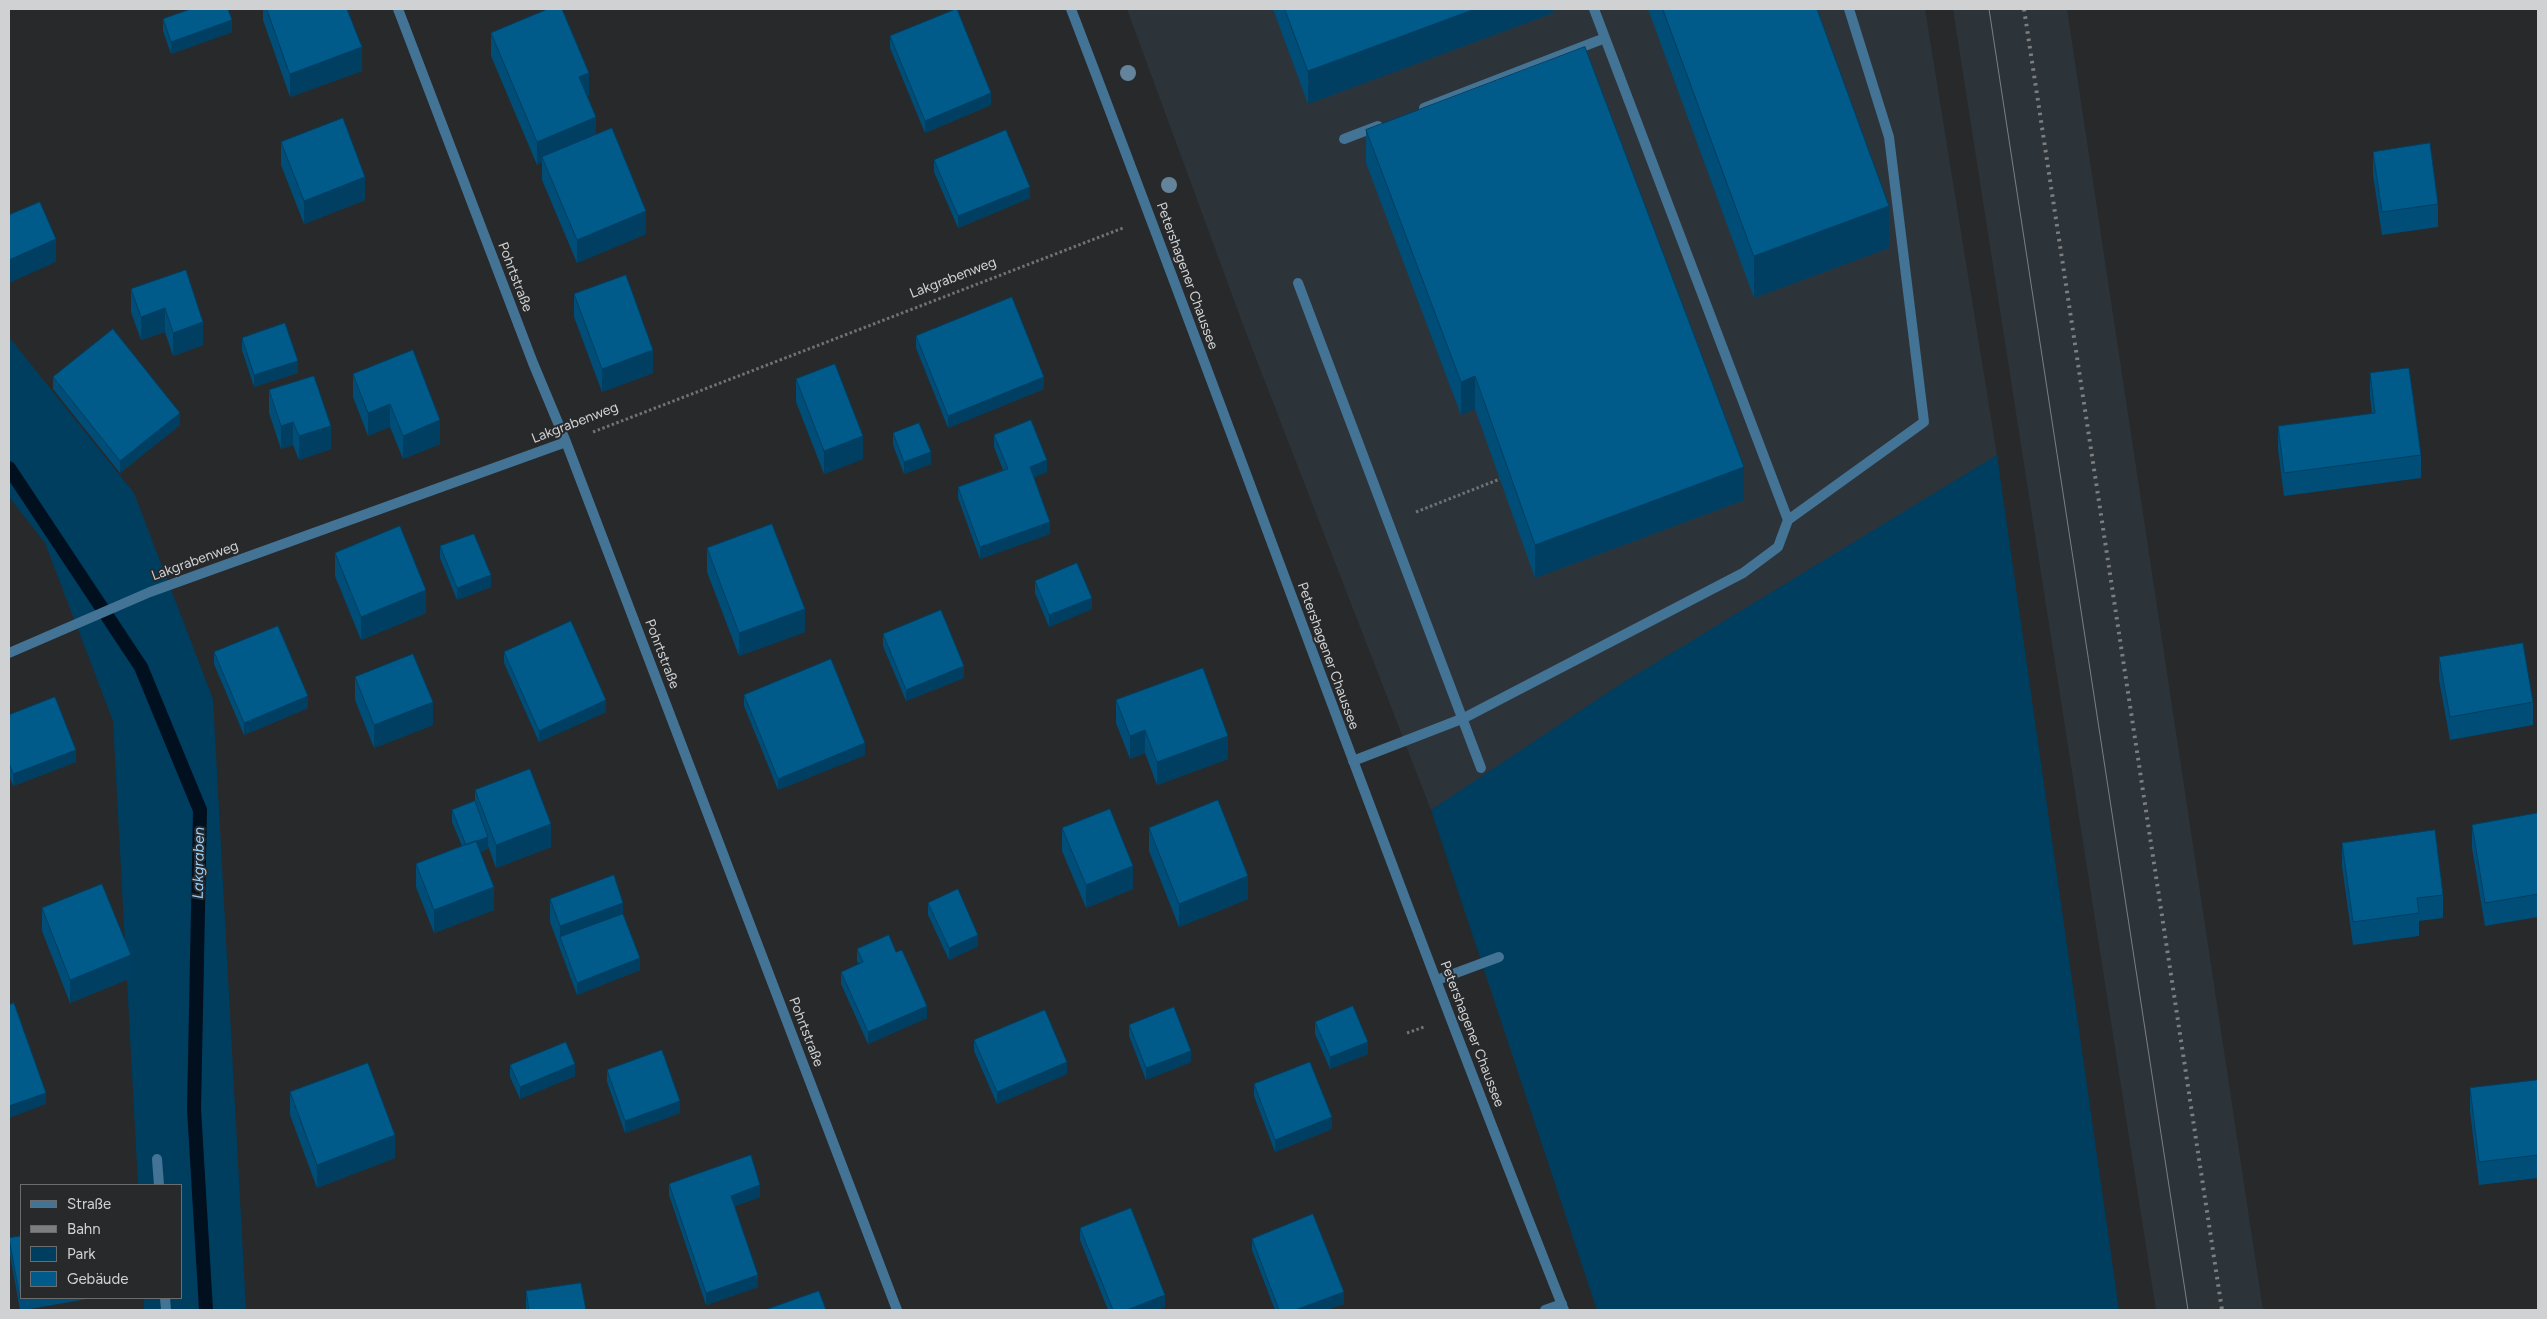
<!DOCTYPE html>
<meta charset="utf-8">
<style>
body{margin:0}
#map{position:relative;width:2547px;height:1319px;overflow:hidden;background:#27292b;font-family:Figtree,sans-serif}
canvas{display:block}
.frame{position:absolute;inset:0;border:10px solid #d0d1d2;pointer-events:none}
.legend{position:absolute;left:20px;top:1184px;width:162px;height:115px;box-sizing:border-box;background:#27292b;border:1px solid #6b6c6e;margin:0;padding:6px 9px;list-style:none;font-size:15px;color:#d0d1d2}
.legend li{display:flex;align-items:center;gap:10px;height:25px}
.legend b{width:25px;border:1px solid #6b6c6e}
</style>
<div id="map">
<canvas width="2547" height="1319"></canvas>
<div class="frame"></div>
<ul class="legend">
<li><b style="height:6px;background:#437395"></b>Straße</li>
<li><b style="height:6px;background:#7d7e80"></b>Bahn</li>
<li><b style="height:14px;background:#003e60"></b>Park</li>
<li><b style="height:14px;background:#005a8a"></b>Gebäude</li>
</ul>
</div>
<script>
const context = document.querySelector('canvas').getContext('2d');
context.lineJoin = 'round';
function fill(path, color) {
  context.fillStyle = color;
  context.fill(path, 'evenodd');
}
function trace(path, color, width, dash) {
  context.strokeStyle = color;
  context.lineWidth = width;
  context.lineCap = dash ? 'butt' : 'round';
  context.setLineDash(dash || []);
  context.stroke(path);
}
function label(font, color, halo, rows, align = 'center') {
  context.font = font + ' Figtree,sans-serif';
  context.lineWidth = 4;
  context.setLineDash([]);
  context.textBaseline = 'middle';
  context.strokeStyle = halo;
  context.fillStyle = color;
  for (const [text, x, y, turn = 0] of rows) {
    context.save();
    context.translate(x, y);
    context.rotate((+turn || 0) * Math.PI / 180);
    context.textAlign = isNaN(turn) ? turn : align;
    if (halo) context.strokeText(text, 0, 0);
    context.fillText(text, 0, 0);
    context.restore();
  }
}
fill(new Path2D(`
 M1127,9H1925L1997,455L1431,810L1245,330Z
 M1953,9H2067L2263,1310H2156Z`), '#2c343a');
fill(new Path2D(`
 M9,337L134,493L213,699L246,1310H144V1298H181V1185H138L113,721L45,543L9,497Z
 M1997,455L2119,1310H1597L1431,810L1619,685Z`), '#003e60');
trace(new Path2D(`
 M9,468L141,667L200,810L194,1109L206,1310`), '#00101f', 14);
trace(new Path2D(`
 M593,432L1123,228
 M1416,512L1500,479
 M1407,1033L1424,1027`), '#707273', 3, [2.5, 2.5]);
trace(new Path2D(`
 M1424,108L1605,38
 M1344,139L1378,126
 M1298,283L1481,768
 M1788,520L1924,422L1889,137L1849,9
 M1353,761L1464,718L1743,573L1778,547L1788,520L1594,9
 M1437,980L1499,957
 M157,1159L159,1185
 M165,1298L166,1310`), '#437395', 10);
trace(new Path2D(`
 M398,9L533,363L566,442L897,1310
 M9,653L150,592L566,442
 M1545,1310L1562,1304`), '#437395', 10);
trace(new Path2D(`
 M1071,9C1237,442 1393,879 1564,1310`), '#437395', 10);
trace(new Path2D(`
 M1989,9L2188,1310`), '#7d7e80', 1);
trace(new Path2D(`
 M2024,9L2222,1310`), '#7d7e80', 4, [2.5, 5]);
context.fillStyle = '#64849b';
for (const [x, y] of [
 [1128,73],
 [1169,185]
]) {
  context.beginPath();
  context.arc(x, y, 8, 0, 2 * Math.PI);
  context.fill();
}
fill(new Path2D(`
 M263,9H347L362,71L290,97L263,20Z
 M1273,9H1553V13L1308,104Z
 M1648,9H1817L1889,248L1754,298Z
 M163,19L232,32L171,54L163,31Z
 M491,33L589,96H587L596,135L646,234L577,263L542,180V162L537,165L491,56Z
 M890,36L991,105L925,133L890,48Z
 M1366,130L1744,500L1535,578L1475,409L1461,415L1366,163Z
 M281,142L365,200L304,224L281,165Z
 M2373,152L2438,204V227L2382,235L2373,175Z
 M934,160L1030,198L958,228L934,172Z
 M186,270L203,345L173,356L165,332L141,340L131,312V289Z
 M574,294L653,373L602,392L574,317Z
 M916,336L1044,389L948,428L916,348Z
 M242,338L298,373L254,387L242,350Z
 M2370,373L2421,455V478L2284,496L2278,449V426L2372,414L2370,396Z
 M353,374L440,444L403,459L390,427L368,436L353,397Z
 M53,377L180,425L120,473L53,389Z
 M796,379L863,459L824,474L796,402Z
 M269,390L331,449L299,460L293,445L281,449L269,413Z
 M893,433L931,464L904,474L893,445Z
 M994,435L1047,472L1034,477L1050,534L980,559L958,498V487L1003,470L994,447Z
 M440,546L491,587L457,600L440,558Z
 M707,548L805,632L739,656L707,572Z
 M335,553L426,613L361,640L335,576Z
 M1035,581L1092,609L1049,627L1035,593Z
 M883,634L964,678L906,701L883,646Z
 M214,652L308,708L244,735L214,664Z
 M504,652L606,712L539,742L504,663Z
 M2439,657L2533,702V725L2450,740L2439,680Z
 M355,677L433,725L374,748L355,700Z
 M744,695L865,755L778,790L744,706Z
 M1116,700L1228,759L1157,785L1145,753L1130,759L1116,723Z
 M9,715L76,762L13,786L9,775Z
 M475,790L551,847L496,868L488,846V849L480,852L494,910L434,933L416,887V864L462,846L452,822V810L475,801Z
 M2538,813V917L2485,926L2472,848V825Z
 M1062,828L1133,889L1086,908L1062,851Z
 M1149,828L1248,899L1179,927L1149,851Z
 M2342,843L2443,895V918L2419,921V936L2353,945L2342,866Z
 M550,899L623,914L640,970L577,995L550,922Z
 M928,903L978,946L949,960L928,915Z
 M42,908L131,978L70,1003L42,931Z
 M857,949L896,952L927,1018L868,1044L841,984V972L859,964L857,961Z
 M1315,1022L1368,1054L1330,1069L1315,1034Z
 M1129,1025L1191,1062L1146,1080L1129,1036Z
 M974,1040L1067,1074L997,1104L974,1051Z
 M510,1065L575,1076L520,1099L510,1077Z
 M607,1070L680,1113L625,1133L607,1082Z
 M2538,1080V1178L2479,1185L2470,1111V1088Z
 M1254,1084L1332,1129L1275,1152L1254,1096Z
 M290,1092L395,1158L317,1188L290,1115Z
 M669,1184L760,1197L735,1206L758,1287L706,1305L669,1195Z
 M1080,1228L1165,1307L1157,1310H1108L1080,1240Z
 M9,1238L21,1298H93L24,1310H20L9,1249Z
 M1252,1239L1344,1304L1326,1310H1275L1252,1250Z
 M526,1291L586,1310H526Z`), '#004d77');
fill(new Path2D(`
 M1475,9H1553V13L1308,104V71Z
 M232,20V32L171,54V42Z
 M362,47V71L290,97V74Z
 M589,73V96L579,100V77Z
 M991,93V105L925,133V121Z
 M596,117V140L542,157V162L537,165V142Z
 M365,177V200L304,224V201Z
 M1030,187V198L958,228V216Z
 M1889,206V248L1754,298V256Z
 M646,211V234L577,263V240Z
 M56,239V262L9,283V260Z
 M165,308V332L141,340V317Z
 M203,322V345L173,356V333Z
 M653,350V373L602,392V369Z
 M298,361V373L254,387V375Z
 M1475,376V409L1461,415V382Z
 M1044,377V389L948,428V416Z
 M390,404V427L368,436V413Z
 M180,413V425L120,473V461Z
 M440,420V444L403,459V436Z
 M293,422V445L281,449V426Z
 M331,426V449L299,460V436Z
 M863,436V459L824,474V451Z
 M931,452V464L904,474V462Z
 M1047,460V472L1030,479V467Z
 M1744,467V500L1535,578V545Z
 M1050,522V534L980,559V547Z
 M491,575V587L457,600V588Z
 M426,590V613L361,640V617Z
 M1092,598V609L1049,627V615Z
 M805,609V632L739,656V633Z
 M964,666V678L906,701V690Z
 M308,696V708L244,735V723Z
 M606,700V712L539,742V731Z
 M433,702V725L374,748V725Z
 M1145,730V753L1130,759V736Z
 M1228,736V759L1157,785V762Z
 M865,743V755L778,790V779Z
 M76,750V762L13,786V774Z
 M551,824V847L496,868V845Z
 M488,837V849L466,857V845Z
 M1133,866V889L1086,908V885Z
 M1248,876V899L1179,927V904Z
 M494,887V910L434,933V910Z
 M623,903V926L560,937V926Z
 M978,935V946L949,960V948Z
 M131,955V978L70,1003V980Z
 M640,958V970L577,995V983Z
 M927,1006V1018L868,1044V1032Z
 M1368,1042V1054L1330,1069V1057Z
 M1191,1051V1062L1146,1080V1068Z
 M1067,1062V1074L997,1104V1092Z
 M575,1064V1076L520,1099V1087Z
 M46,1093V1104L9,1118V1106Z
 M680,1101V1113L625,1133V1121Z
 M1332,1117V1129L1275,1152V1140Z
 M395,1135V1158L317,1188V1165Z
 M760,1185V1197L731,1207V1196Z
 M758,1275V1287L706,1305V1293Z
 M1344,1292V1304L1326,1310H1295Z
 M1165,1295V1307L1157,1310H1127Z`), '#003f61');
const building = new Path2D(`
 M191,9H228L232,20L171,42L163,19Z
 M267,9H347L362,47L290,74Z
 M548,9H562L589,73L579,77L596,117L537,142L491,33Z
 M956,9H957L991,93L925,121L890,36Z
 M1285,9H1475L1308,71Z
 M1663,9H1817L1889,206L1754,256Z
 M1585,47L1744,467L1535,545L1475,376L1461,382L1366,130Z
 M343,118L365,177L304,201L281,142Z
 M612,128L646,211L577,240L542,157Z
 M1006,130L1030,187L958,216L934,160Z
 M2430,143L2438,204L2382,212L2373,152Z
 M40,202L56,239L9,260V215Z
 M186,270L203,322L173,333L165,308L141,317L131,289Z
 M626,275L653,350L602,369L574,294Z
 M1012,297L1044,377L948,416L916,336Z
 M285,323L298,361L254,375L242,338Z
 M113,329L180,413L120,461L53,377Z
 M413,350L440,420L403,436L390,404L368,413L353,374Z
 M835,364L863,436L824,451L796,379Z
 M2409,368L2421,455L2284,473L2278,426L2375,413L2370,373Z
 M314,376L331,426L299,436L293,422L281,426L269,390Z
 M1031,420L1047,460L1030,467L1050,522L980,547L958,487L1008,469L994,435Z
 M919,423L931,452L904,462L893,433Z
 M772,524L805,609L739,633L707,548Z
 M400,526L426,590L361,617L335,553Z
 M474,534L491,575L457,588L440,546Z
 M1077,563L1092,598L1049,615L1035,581Z
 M941,610L964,666L906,690L883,634Z
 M571,621L606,700L539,731L504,652Z
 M278,626L308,696L244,723L214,652Z
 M2523,643L2533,702L2450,717L2439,657Z
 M413,654L433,702L374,725L355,677Z
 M831,659L865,743L778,779L744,695Z
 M1203,668L1228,736L1157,762L1145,730L1130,736L1116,700Z
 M55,697L76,750L13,774L9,763V715Z
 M530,769L551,824L496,845L475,790Z
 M1218,800L1248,876L1179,904L1149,828Z
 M475,801L488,837L466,845L452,810Z
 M1110,809L1133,866L1086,885L1062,828Z
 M2538,813V894L2485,903L2472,825Z
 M2435,830L2443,895L2417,898L2419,913L2353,922L2342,843Z
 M476,841L494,887L434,910L416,864Z
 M614,875L623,903L560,926L550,899Z
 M102,884L131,955L70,980L42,908Z
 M958,889L978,935L949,948L928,903Z
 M623,914L640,958L577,983L560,937Z
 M889,935L896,952L902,950L927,1006L868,1032L841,972L863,962L857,949Z
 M14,1003L46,1093L9,1106V1005Z
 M1353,1006L1368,1042L1330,1057L1315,1022Z
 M1174,1007L1191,1051L1146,1068L1129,1025Z
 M1045,1010L1067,1062L997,1092L974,1040Z
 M566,1042L575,1064L520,1087L510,1065Z
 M662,1050L680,1101L625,1121L607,1070Z
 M1310,1062L1332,1117L1275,1140L1254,1084Z
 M368,1063L395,1135L317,1165L290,1092Z
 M2538,1080V1155L2479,1162L2470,1088Z
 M751,1155L760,1185L731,1196L758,1275L706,1293L669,1184Z
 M1131,1208L1165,1295L1127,1310H1113L1080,1228Z
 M1313,1214L1344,1292L1295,1310H1279L1252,1239Z
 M21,1236V1298H28L20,1299L9,1238Z
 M581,1283L586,1310H529L526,1291Z
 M819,1291L826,1310H765Z`);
fill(building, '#005a8a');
trace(building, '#003f61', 1);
label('14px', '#d0d1d2', '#27292b', [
 ["Petershagener Chaussee",1187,276,70],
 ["Pohrtstraße",515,277,69],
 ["Lakgrabenweg",953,278,-21],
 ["Lakgrabenweg",575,423,-21],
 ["Lakgrabenweg",195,561,-20],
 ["Pohrtstraße",662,654,69],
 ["Petershagener Chaussee",1328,656,70],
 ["Pohrtstraße",806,1032,69],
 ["Petershagener Chaussee",1472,1034,69]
]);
label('italic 15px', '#9ad1fb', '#27292b', [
 ["Lakgraben",199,863,-89]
]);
</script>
